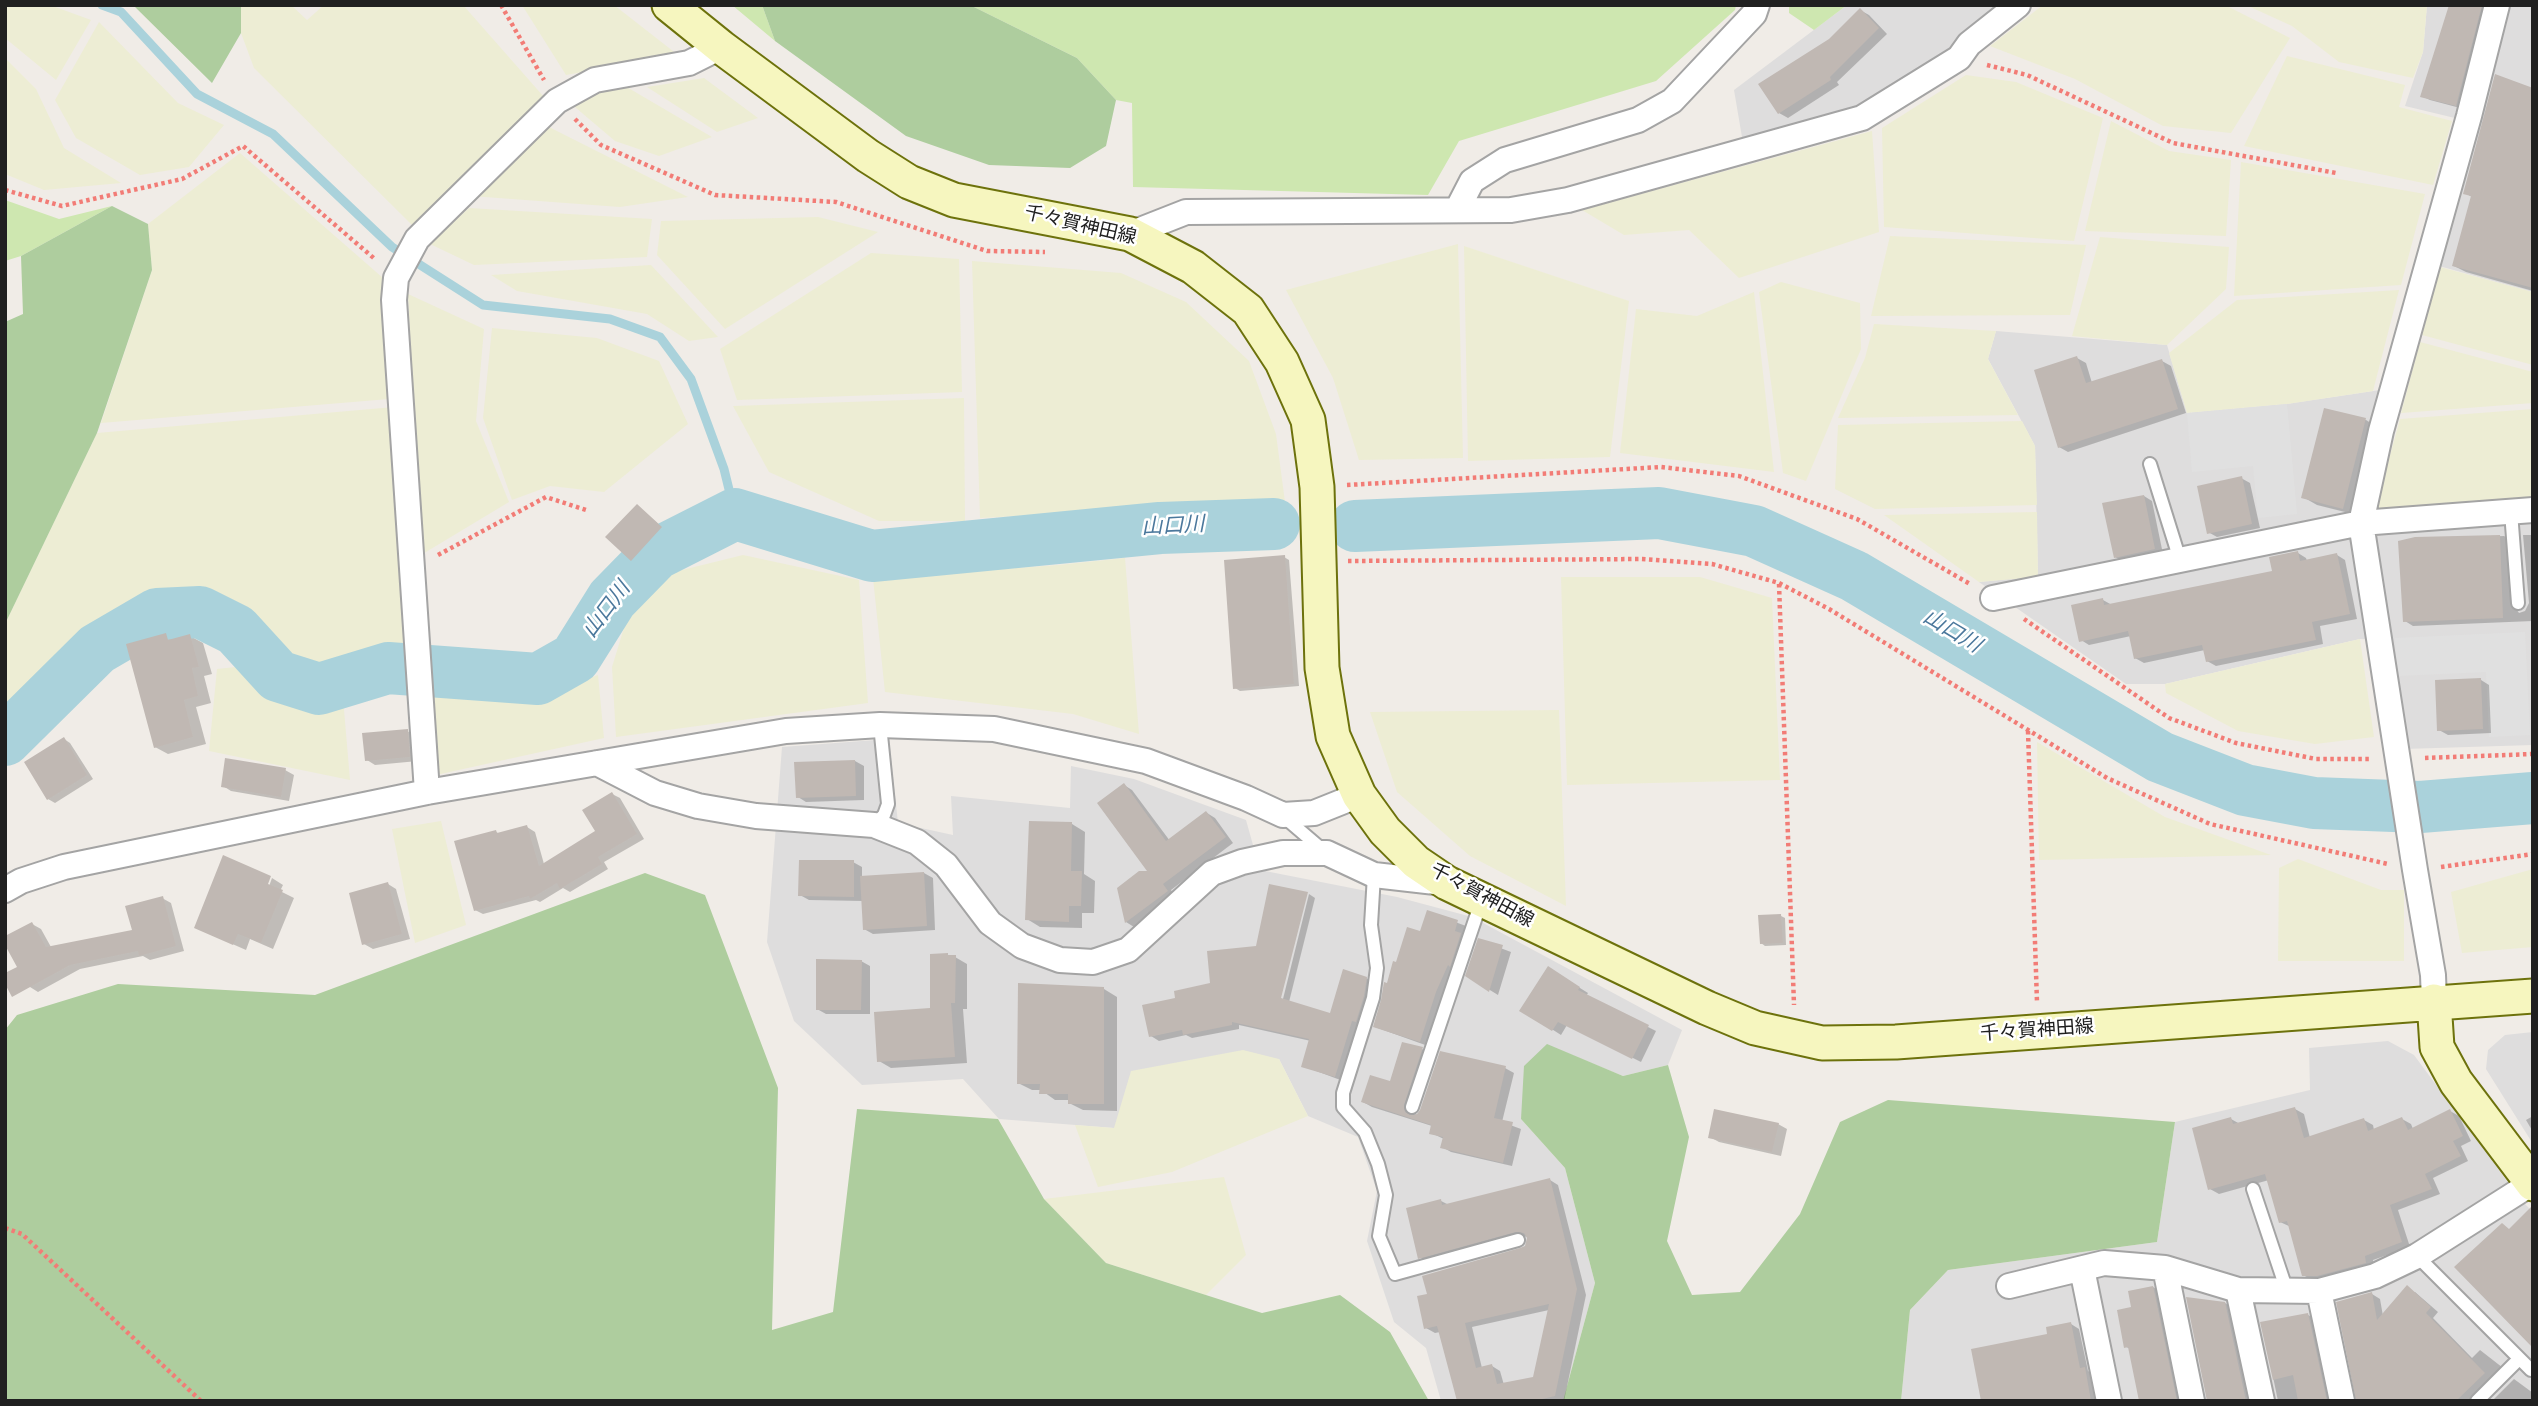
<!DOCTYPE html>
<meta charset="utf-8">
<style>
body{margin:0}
#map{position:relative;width:2538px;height:1406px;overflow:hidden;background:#f0ece7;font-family:Overpass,sans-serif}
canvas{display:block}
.frame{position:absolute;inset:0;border:7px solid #202020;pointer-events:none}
</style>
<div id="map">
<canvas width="2538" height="1406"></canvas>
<div class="frame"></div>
</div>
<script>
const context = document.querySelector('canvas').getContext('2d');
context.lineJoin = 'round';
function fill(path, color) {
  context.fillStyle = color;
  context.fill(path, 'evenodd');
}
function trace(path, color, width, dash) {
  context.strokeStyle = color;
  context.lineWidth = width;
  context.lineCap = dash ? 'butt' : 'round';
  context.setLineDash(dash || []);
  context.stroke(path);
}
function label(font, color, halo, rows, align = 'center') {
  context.font = font + ' Overpass,"Noto Sans JP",sans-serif';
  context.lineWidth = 5;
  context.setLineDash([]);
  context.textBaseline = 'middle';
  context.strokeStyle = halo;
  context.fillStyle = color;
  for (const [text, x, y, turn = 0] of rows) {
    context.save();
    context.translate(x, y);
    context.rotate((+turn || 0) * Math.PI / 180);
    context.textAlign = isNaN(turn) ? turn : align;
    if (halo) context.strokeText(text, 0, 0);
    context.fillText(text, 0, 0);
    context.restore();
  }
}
fill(new Path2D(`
 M1847,5H2008L1954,49L1862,108L1743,143L1734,90Z
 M2427,5H2533V292L2421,261L2459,119L2405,106L2423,52Z
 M1996,331L2167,345L2187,413L2286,404L2380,390L2349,529L2533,522V745L2404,749L2382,640L2360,639L2165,684H2126L1979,582L2038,576L2035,446L1988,359Z
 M889,739L898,823L953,835L951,796L1070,808L1071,766L1134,779L1246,820L1260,870L1397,897L1472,917L1682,1030L1668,1065L1623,1076L1547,1045L1521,1119L1565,1168L1595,1283L1563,1401H1441L1426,1348L1394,1322L1367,1241L1377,1191L1358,1137L1308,1116L1279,1059L1114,1128L999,1119L963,1079L862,1085L794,1021L767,942L782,747Z
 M2533,1032V1144L2486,1069L2488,1050L2505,1035Z
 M2388,1041L2414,1055L2521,1200L2533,1212V1401H1901L1910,1310L1948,1270L2157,1242L2175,1122L2310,1090L2309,1048Z`), '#dedddd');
fill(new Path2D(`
 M5,5H50L91,20L56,80L5,38Z
 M241,5H291L307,20L324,5H463L544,97L416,229L254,68L241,33Z
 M522,5H614L678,55L566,75Z
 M2043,5H2225L2290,38L2231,133L2163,126L2075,79L1990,46Z
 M2246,5H2427L2423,52L2413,78L2339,62L2292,26Z
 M99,22L178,103L224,125L189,167L140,175L76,138L55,100Z
 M2287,56L2405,85L2399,107L2452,121L2433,185L2244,146Z
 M5,58L36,89L64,148L121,183L44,190L5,174Z
 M1966,75L2016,82L2103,118L2074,241L1884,227L1882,128Z
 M704,78L758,118L717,132L647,87Z
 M625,86L712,137L659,156L615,141L569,102Z
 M2111,121L2169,151L2231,160L2226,236L2085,231Z
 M543,124L688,197L620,207L471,196Z
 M1872,131L1879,232L1739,278L1689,230L1624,235L1582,210Z
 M240,153L383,278L389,399L101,423L152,270L148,224Z
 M2241,162L2425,194L2401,285L2234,296Z
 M469,208L652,219L647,257L474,265L430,244Z
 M818,217L878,232L725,329L657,255L661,221Z
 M1890,236L2086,245L2070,315L1871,316Z
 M2100,237L2229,247L2226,289L2167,345L2072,336Z
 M1458,244L1463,458L1359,460L1333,378L1286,290Z
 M1464,246L1629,301L1610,457L1468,461Z
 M871,253L959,259L962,392L737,400L720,349Z
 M972,261L1121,273L1186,302L1249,361L1276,434L1285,502L980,518Z
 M651,265L718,337L689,341L647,314L517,291L491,275Z
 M2440,267L2533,292V365L2422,335Z
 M1781,282L1860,303L1861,349L1806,481L1783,473L1759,292Z
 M2399,290L2373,391L2287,404L2187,413L2169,353L2237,300Z
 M1754,292L1774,472L1620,453L1636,309L1697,316Z
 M408,294L484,329L476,421L509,502L421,555Z
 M1874,324L1996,331L1988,359L2018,415L1838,418L1865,358Z
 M492,328L597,338L659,361L688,424L604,492L550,486L512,500L483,418Z
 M2420,342L2533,372V403L2401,413Z
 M964,398L965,521H879L769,472L733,406Z
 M394,407L410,650L321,666L290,664L231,602L181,596L104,626L5,715V624L97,433Z
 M2533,409V498L2375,510L2400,419Z
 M2022,421L2035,446L2037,505L1875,509L1835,489L1838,425Z
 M2037,512L2038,577L1979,582L1884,515Z
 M743,555L859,580L868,703L616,737L612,667L627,618L674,572Z
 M1125,558L1139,734L1073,714L885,692L873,578L1058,565Z
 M1561,577H1700L1772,598L1780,780L1567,785Z
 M2360,639L2374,737L2315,744L2238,731L2166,693L2165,684Z
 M236,667L293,707L343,698L350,780L209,751L217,669Z
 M598,675L604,738L436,775L434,686L543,696Z
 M1559,710L1566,906L1470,856L1397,792L1370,712Z
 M2037,742L2165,817L2271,855L2039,860Z
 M441,821L466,925L415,943L392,829Z
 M2298,859L2381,890H2404V961H2278L2279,868Z
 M2533,869V947L2462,953L2451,892Z
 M1243,1050L1279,1059L1308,1116L1172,1172L1098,1187L1075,1125L1114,1128L1131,1071Z
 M1224,1177L1246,1255L1206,1295L1106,1263L1044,1199Z`), '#ededd4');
fill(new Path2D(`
 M732,5H762L775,41Z
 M970,5H1736L1735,10L1656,81L1459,141L1428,195L1133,187L1132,103L1116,100L1077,58Z
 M1789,5H1847L1814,30L1789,13Z
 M5,200L59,219L112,206L21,256L5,261Z`), '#cee7b0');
fill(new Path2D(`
 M133,5H241V33L212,83Z
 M762,5H970L1077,58L1116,100L1106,146L1070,168L989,165L906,136L775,41Z
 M112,206L148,224L152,270L97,433L5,624V322L23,314L21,256Z
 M645,873L705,895L778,1088L772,1330L833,1312L857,1109L998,1119L1044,1199L1106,1263L1262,1313L1340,1295L1390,1332L1429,1401H5V1030L17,1015L118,984L315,995Z
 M1547,1044L1623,1076L1668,1065L1689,1137L1667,1241L1692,1295L1740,1292L1800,1214L1840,1122L1888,1100L2175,1122L2157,1242L1948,1270L1910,1310L1901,1401H1563L1595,1283L1565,1168L1521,1119L1524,1066Z`), '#aecd9e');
fill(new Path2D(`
 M2287,404L2297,514L2258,518L2253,466L2192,472L2187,413Z
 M2525,632L2530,735L2489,737L2486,672L2397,676L2395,638Z`), '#e0e0e0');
fill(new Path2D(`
 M2451,5H2490L2464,109L2430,100L2422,96Z
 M1860,10L1869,15L1887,34L1837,82L1839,85L1788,118L1779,113L1830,40Z
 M2496,76L2533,245V291L2466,272L2454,266L2472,197L2465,193Z
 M2077,358L2086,363L2092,383L2162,361L2171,366L2186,413L2068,452L2059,447Z
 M2325,410L2366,420L2379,428L2357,515L2317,505L2303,497Z
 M2241,478L2250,483L2260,528L2217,537L2208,532Z
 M2144,496L2152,501L2163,554L2124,562L2115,557Z
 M637,506L669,533L640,564L632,559Z
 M2523,535H2533V621L2413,626L2405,621L2415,539L2504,536L2512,541L2517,610L2519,613L2525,611L2529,603Z
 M2298,553L2306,558L2307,561L2337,555L2345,560L2357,619L2320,626L2323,644L2216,666L2207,661L2205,650L2144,663L2135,658L2131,636L2089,645L2081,640L2103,600L2112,605L2274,573Z
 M1284,557L1289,560L1299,686L1240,691L1235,688Z
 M166,635L174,640L190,636L203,643L212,674L204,676L211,703L196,707L206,744L168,754L155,747Z
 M2481,680L2489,685L2491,733L2448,735L2439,730Z
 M407,731L416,736L418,761L375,765L367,760Z
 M64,739L70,743L93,779L55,803L48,799Z
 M855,761L864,766V800L806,802L798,797Z
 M285,770L294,775L289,801L231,791L223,786Z
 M1124,785L1132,790L1170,841L1207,813L1215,818L1233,843L1171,890L1175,896L1134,927L1126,922L1151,873Z
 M612,794L620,798L644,839L604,862L608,869L570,892L563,888L540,902L536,900L483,914L475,910L496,832L500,834L527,827L535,832L544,864L597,832Z
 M1030,823L1072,824L1085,832L1084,874L1095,881L1094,913H1082V928L1040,927L1027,919Z
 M853,862L862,867V877L924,873L933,878L935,930L873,934L864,929L863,901L809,900L800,895Z
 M272,878L283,885L280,891L294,898L273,949L250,939L246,950L196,928L264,891L267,892Z
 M388,884L396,889L410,939L373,949L364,944Z
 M1309,894L1315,898L1289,1002L1331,1015L1366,978L1374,983L1343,1081L1303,1066L1311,1041L1239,1025V1029L1192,1038L1186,1035L1159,1041L1151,1036L1281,1007Z
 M162,898L171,903L184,951L150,960L143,956L80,969L38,992L30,987L32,924L41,929L51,947L134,931Z
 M1428,912L1466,926L1428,1046L1375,1027L1388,985L1422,934Z
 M1781,916L1785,918L1786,945L1765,946L1761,943Z
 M1479,940L1511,952L1498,995L1467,976Z
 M955,957L967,964V1009H963L967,1063L891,1068L879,1061L931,1009Z
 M861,961L870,966V1014H826L817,1009Z
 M1548,968L1588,993L1586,996L1656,1031L1641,1062L1567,1025L1561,1035L1522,1010Z
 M1104,989L1117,997V1111L1083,1110L1069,1103V1100H1055L1041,1090H1032L1018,1083Z
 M1422,1049L1431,1054L1412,1111L1413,1117L1505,1068L1514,1073L1502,1122L1521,1129L1512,1166L1451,1152L1442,1147L1444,1139L1431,1133L1432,1126L1372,1107L1363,1102L1391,1083Z
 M2295,1109L2304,1114L2310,1138L2364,1120L2373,1125L2374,1130L2402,1119L2411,1124L2413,1129L2450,1111L2459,1116L2471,1141L2461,1146L2468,1161L2433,1178L2440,1194L2398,1210L2410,1247L2373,1260L2374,1267L2312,1280L2303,1275L2291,1227L2280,1222L2269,1180L2219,1194L2210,1189L2231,1119L2240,1124Z
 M2533,1116V1132L2526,1120Z
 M1778,1124L1787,1129L1781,1156L1719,1142L1710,1137Z
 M1550,1180L1558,1185L1586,1295L1564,1401H1460L1440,1332L1435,1333L1426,1328L1429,1295L1521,1250L1528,1244V1236L1428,1262L1419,1257L1441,1201L1449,1205ZM1549,1310L1535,1379L1504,1385L1500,1371L1492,1366L1482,1368L1472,1327Z
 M2153,1287L2161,1292L2183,1401H2141L2131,1349L2126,1347L2133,1309Z
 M2415,1292L2438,1312L2433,1318L2472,1358L2480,1350L2507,1371L2478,1401H2358L2372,1294L2380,1299L2383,1316Z
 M2225,1303L2233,1308L2253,1401H2208Z
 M2308,1315L2316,1319L2333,1401H2278L2262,1324Z
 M2071,1324L2079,1329L2088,1371L2093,1374L2098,1401H1983L2050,1335Z
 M2514,1379L2533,1393V1401H2492Z`), '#0003');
trace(new Path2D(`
 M102,5L121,12L197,94L273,134L392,247L483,305L610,319L660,337L691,379L724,469L735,514`), '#aad2db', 9);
trace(new Path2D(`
 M1355,526L1659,513L1754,531L1854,576L2160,757L2245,790L2314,803L2420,807L2533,798
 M5,740L97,649L157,614L200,612L236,630L278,676L319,689L388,668L538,679L575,658L612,599L656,554L735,514L872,556L1160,528L1274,524`), '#aad2db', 52);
fill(new Path2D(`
 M2449,5H2482L2456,106L2420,97Z
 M1860,8L1879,28L1830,77L1831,80L1778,114L1758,84L1829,39Z
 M2495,74L2533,88V288L2452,266L2471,196L2463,194Z
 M2077,356L2086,383L2162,359L2178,409L2058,448L2034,370Z
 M2324,408L2366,418L2343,509L2301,498Z
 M2242,476L2252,524L2207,534L2197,486Z
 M2144,495L2155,549L2114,558L2102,503Z
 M637,504L662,527L631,561L605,537Z
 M2500,535L2503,618L2403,622L2398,541L2415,537Z
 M2298,551L2300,561L2337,553L2350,614L2312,622L2316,640L2206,662L2202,645L2134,659L2128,631L2079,642L2071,605L2103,598L2104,605L2272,571L2269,557Z
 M1285,555L1294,684L1233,689L1224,560Z
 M166,633L168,640L190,634L199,667L192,668L198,696L184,700L193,737L154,748L126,644Z
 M2481,678L2483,729L2437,731L2435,680Z
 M408,729L410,757L365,761L362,733Z
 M64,737L87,775L47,800L24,762Z
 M225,758L286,768L281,797L221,787Z
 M855,760L856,796L796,798L794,762Z
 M1124,783L1166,841L1206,811L1226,837L1163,884L1168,891L1125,923L1117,888L1139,871H1147L1097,803Z
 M612,792L637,834L598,857L602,864L560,889L557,883L530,899L529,896L474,911L454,841L496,830L497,833L527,825L539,866L595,831L582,810Z
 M1029,821L1072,822L1071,871H1082L1081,906H1069V922L1025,920Z
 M223,855L271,876L268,884L283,890L261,943L238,934L233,945L194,928Z
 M799,860H854V897L798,896Z
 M924,872L927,926L863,930L860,876Z
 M388,882L402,934L362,945L349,893Z
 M1269,884L1308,892L1281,998L1330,1013L1343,969L1367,977L1364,996L1356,1022L1352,1021L1335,1077L1301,1067L1309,1039L1232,1022V1025L1183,1035L1182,1030L1149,1037L1142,1005L1175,998L1174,991L1210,983L1207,951L1256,946Z
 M163,896L176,946L139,956L138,951L70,965L12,997L5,984V973L17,967L5,945V936L32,922L46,947L132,930L125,906Z
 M1427,910L1458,920L1455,931L1461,933L1450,967L1448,965L1436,992L1420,1042L1373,1027L1381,1000L1384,982L1387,983L1393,961L1396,962L1407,927L1420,931Z
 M1781,914L1783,943L1760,944L1758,915Z
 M1478,938L1503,945L1489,992L1465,976Z
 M948,953V955H956L955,1003H951L955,1057L877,1062L874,1012L930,1008V954Z
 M816,959L862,960L861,1010H816Z
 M1548,966L1580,987L1578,990L1649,1025L1632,1059L1558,1022L1552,1031L1519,1011Z
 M1018,983L1104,987V1104H1068V1094H1039L1040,1084H1017Z
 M1402,1042L1423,1047L1404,1105L1405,1112L1410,1115L1417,1114L1420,1110L1440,1051L1506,1066L1494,1118L1513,1122L1503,1163L1440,1148L1443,1137L1429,1134L1431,1125L1361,1102L1370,1075L1390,1081Z
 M2295,1107L2304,1138L2364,1118L2368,1131L2402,1117L2408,1130L2450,1109L2463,1136L2453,1141L2461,1156L2425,1174L2432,1189L2390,1205L2402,1242L2365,1256L2366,1263L2317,1276H2302L2287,1221L2279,1223L2265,1174L2208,1190L2192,1128L2231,1117L2233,1124Z
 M1714,1109L1779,1123L1772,1152L1708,1138Z
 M1550,1178L1577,1289L1555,1396L1534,1401H1457L1437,1326L1424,1329L1417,1296L1427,1294L1422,1276L1520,1248L1525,1246L1527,1238L1524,1233L1516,1232L1418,1259L1406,1208L1441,1199L1442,1205ZM1549,1304L1533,1377L1497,1384L1492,1364L1476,1368L1465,1323Z
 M2533,1205V1348L2454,1267L2502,1223L2509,1229Z
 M2407,1285L2431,1307L2426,1313L2485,1373L2456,1401H2356L2336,1302L2372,1292L2377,1320Z
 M2153,1286L2155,1295L2177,1401H2139L2128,1347L2124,1348L2117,1310L2131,1307L2128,1291Z
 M2186,1297L2225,1302L2246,1401H2207Z
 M2308,1313L2327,1401H2298L2293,1375L2273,1380L2260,1322Z
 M2071,1322L2080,1368L2085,1367L2091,1401H1981L1971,1349L2047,1334L2046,1327Z`), '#c0b8b3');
const lane = new Path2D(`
 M2150,464L2180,560
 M2511,512L2518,603
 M1283,816L1325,852
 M874,825L884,815L888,804L880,725
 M1374,875L1371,925L1377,968L1373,998L1343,1093V1107L1365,1132L1378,1164L1386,1195L1379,1236L1395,1274L1518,1240
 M1412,1107L1481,902
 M2253,1189L2287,1291
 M2417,1256L2531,1370
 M2477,1401L2519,1359`);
const street = new Path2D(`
 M1457,210L1472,181L1505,160L1638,120L1672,101L1754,14L1757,5
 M1130,234L1186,212L1511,210L1568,200L1862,118L1959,58L1969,44L2018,5
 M1993,598L2361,523L2533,510
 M597,763L655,793L698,806L756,816L874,825L917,842L946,865L990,923L1022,946L1060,960L1093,962L1128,950L1212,873L1242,862L1283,853H1327L1374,875L1444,883
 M427,792L394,300L396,278L417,239L557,101L595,80L689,63L721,47
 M5,890L21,881L64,867L427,792L786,731L880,725L994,729L1146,761L1246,798L1283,815L1314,813L1359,795
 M2434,1001L2433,975L2415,870L2361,523L2381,431L2469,116L2497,5
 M2165,1268L2192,1401
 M2082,1269L2109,1401
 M2009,1286L2104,1263L2165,1268L2238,1290L2319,1291L2375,1276L2417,1256L2532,1183
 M2238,1290L2262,1401
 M2319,1291L2342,1401`);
const secondary = new Path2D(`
 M669,5L721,47L868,156L909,182L954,200L1130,234L1193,267L1248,310L1282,362L1308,420L1317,487L1322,668L1333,736L1359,795L1385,831L1416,862L1447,883L1707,1008L1755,1028L1822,1043L1896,1042L2533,996
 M2434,1001L2437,1047L2456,1082L2533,1184`);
trace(lane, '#a4a4a4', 16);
trace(street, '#a4a4a4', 28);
trace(secondary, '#6d720c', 37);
trace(new Path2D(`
 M501,5L544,80
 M1987,65L2027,75L2173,143L2336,173
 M575,119L601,145L715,195L836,202L987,251L1045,252
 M5,190L62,206L182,179L243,146L376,260
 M1347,485L1661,467L1739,476L1857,519L1970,584
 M438,555L546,497L586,510
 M1348,561L1642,559L1712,564L1779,583L1829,609L2107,778L2210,824L2388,864
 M1779,584L1794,1005
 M2024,619L2169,718L2236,743L2316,759H2371
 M2028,731L2037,1002
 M2425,758L2533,754
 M2441,867L2533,854
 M5,1228L22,1234L201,1401`), '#f27c76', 4.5, [3.5, 3.5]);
trace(lane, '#fff', 12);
trace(street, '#fff', 24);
trace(secondary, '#f6f6bf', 33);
label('19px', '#202020', '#fff', [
 ["千々賀神田線",1080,227,13],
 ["千々賀神田線",1481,897,28],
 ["千々賀神田線",2037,1032,-4]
]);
label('italic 21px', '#4b789c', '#fff', [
 ["山口川",1173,528,-3],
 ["山口川",608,611,-53],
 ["山口川",1951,633,31]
]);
</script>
